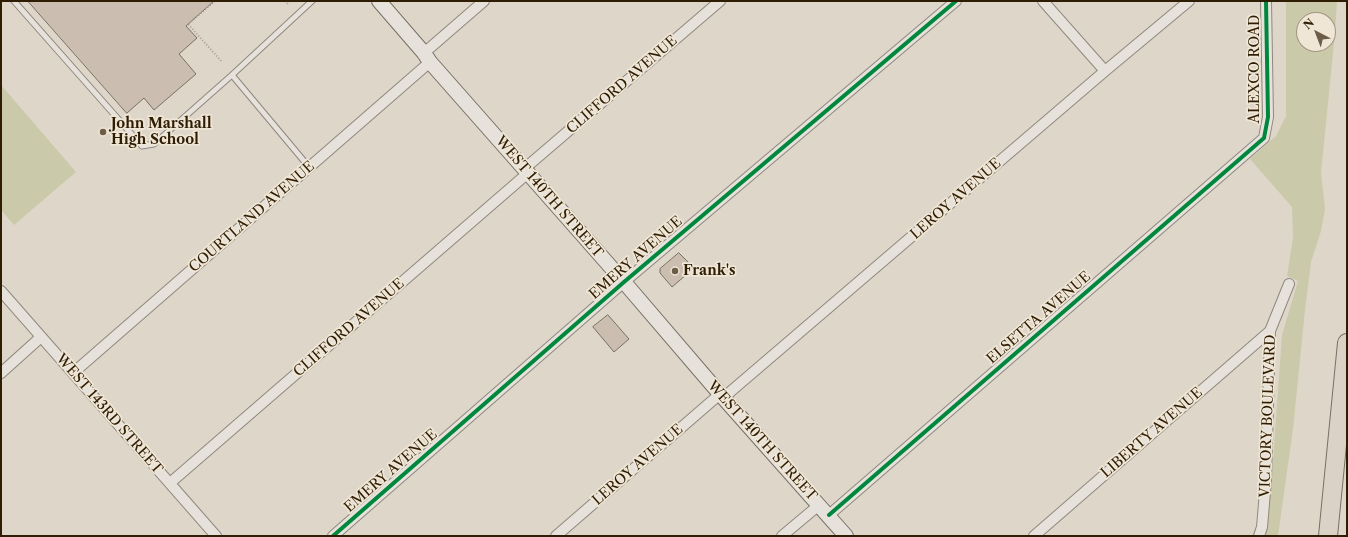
<!DOCTYPE html>
<style>
body{margin:0}
#map{position:relative;width:1348px;height:537px;overflow:hidden;background:#ded6c9;font-family:"Libre Caslon Text",serif}
canvas{display:block}
.frame{position:absolute;inset:0;border:2px solid #2e1c03;pointer-events:none}
.north{position:absolute;left:1296px;top:12px;width:40px;height:40px;box-sizing:border-box;background:#efe6d6;border:1px solid #a29582;border-radius:50%;rotate:318deg;font-size:11px;font-weight:700;line-height:16px;text-align:center;color:#2e1c03}
.north::after{content:'';display:block;margin:auto;width:14px;height:18px;background:#6c5d48;clip-path:polygon(50% 0,100% 100%,50% 72%,0 100%)}
</style>
<div id="map">
<canvas width="1348" height="537"></canvas>
<div class="frame"></div>
<div class="north">N</div>
</div>
<script>
const context = document.querySelector('canvas').getContext('2d');
context.lineJoin = 'round';
function fill(path, color) {
  context.fillStyle = color;
  context.fill(path, 'evenodd');
}
function trace(path, color, width, dash) {
  context.strokeStyle = color;
  context.lineWidth = width;
  context.lineCap = dash ? 'butt' : 'round';
  context.setLineDash(dash || []);
  context.stroke(path);
}
function label(font, color, halo, rows, align = 'center') {
  context.font = font + ' "Libre Caslon Text",serif';
  context.lineWidth = 3.5;
  context.setLineDash([]);
  context.textBaseline = 'middle';
  context.strokeStyle = halo;
  context.fillStyle = color;
  for (const [text, x, y, turn = 0] of rows) {
    context.save();
    context.translate(x, y);
    context.rotate((+turn || 0) * Math.PI / 180);
    context.textAlign = isNaN(turn) ? turn : align;
    if (halo) context.strokeText(text, 0, 0);
    context.fillText(text, 0, 0);
    context.restore();
  }
}
fill(new Path2D(`
 M1286,1H1337L1335,33L1321,173L1325,209L1321,231L1311,262L1305,310L1293,429L1278,536H1265L1272,475L1282,335L1298,281L1287,276L1293,238L1292,207L1250,159L1276,136L1286,116ZM1304,20H1328V44H1304Z
 M1,85L76,172L14,225L1,210Z`), '#cac9a9');
const building = new Path2D(`
 M28,1H214L186,26L197,38L179,54L196,74L154,110L144,98L127,113Z
 M679,253L694,268L672,287L660,273V269Z
 M608,315L629,339L614,352L593,327Z`);
fill(building, '#cbbdb0');
trace(building, '#766f64', 1);
const lane = new Path2D(`
 M14,1L142,146L154,144L232,75L309,167
 M232,75L312,1`);
const street = new Path2D(`
 M1043,1L1105,71
 M424,53L484,1
 M524,169L720,1
 M1,291L216,536
 M1,373L41,337
 M73,373L430,62
 M723,398L1105,71L1189,1
 M170,483L528,173
 M829,515L1264,138L1268,117L1266,1
 M333,536L624,282L956,1
 M556,536L720,394
 M782,536L819,505
 M1034,536L1270,331
 M1259,536L1262,527L1266,480L1270,331L1289,284`);
const secondary = new Path2D(`
 M379,1L424,53L430,62L624,282L720,394L846,536`);
const highway = new Path2D(`
 M1328,536L1347,343`);
trace(lane, '#8f887e', 7);
trace(street, '#8f887e', 12);
trace(secondary, '#766f64', 16);
trace(highway, '#766f64', 20);
trace(new Path2D(`
 M215,1L188,24L222,62
 M285,1L288,4`), '#a29d95', 2, [1, 2]);
trace(lane, '#e6e2db', 5);
trace(street, '#e6e2db', 10);
trace(secondary, '#e6e2db', 14);
trace(highway, '#dad2c6', 18);
trace(new Path2D(`
 M829,515L1264,138L1268,117L1266,1
 M333,536L624,282L956,1`), '#00873e', 4);
for (const [x, y, r, color] of [
 [103,132,4,"#6c5d48"],
 [675,271,4,"#6c5d48"]
]) {
  const dot = new Path2D();
  dot.arc(x, y, r, 0, 2 * Math.PI);
  context.fillStyle = color;
  context.fill(dot);
  trace(dot, '#efe6d6', 1.5);
}
label('14px', '#2e1c03', '#efe6d6', [
 ["ALEXCO ROAD",1255,69,-90],
 ["CLIFFORD AVENUE",622,85,-41],
 ["WEST 140TH STREET",549,197,49],
 ["LEROY AVENUE",956,199,-41],
 ["COURTLAND AVENUE",252,217,-41],
 ["EMERY AVENUE",636,258,-41],
 ["ELSETTA AVENUE",1039,318,-41],
 ["CLIFFORD AVENUE",349,328,-41],
 ["WEST 143RD STREET",109,414,49],
 ["VICTORY BOULEVARD",1268,416,-88],
 ["LIBERTY AVENUE",1152,433,-41],
 ["WEST 140TH STREET",762,441,48],
 ["LEROY AVENUE",638,465,-41],
 ["EMERY AVENUE",391,471,-41]
]);
label('bold 14px', '#2e1c03', '#efe6d6', [
 ["John Marshall",111,124],
 ["High School",111,140],
 ["Frank's",683,271]
], 'left');
</script>
